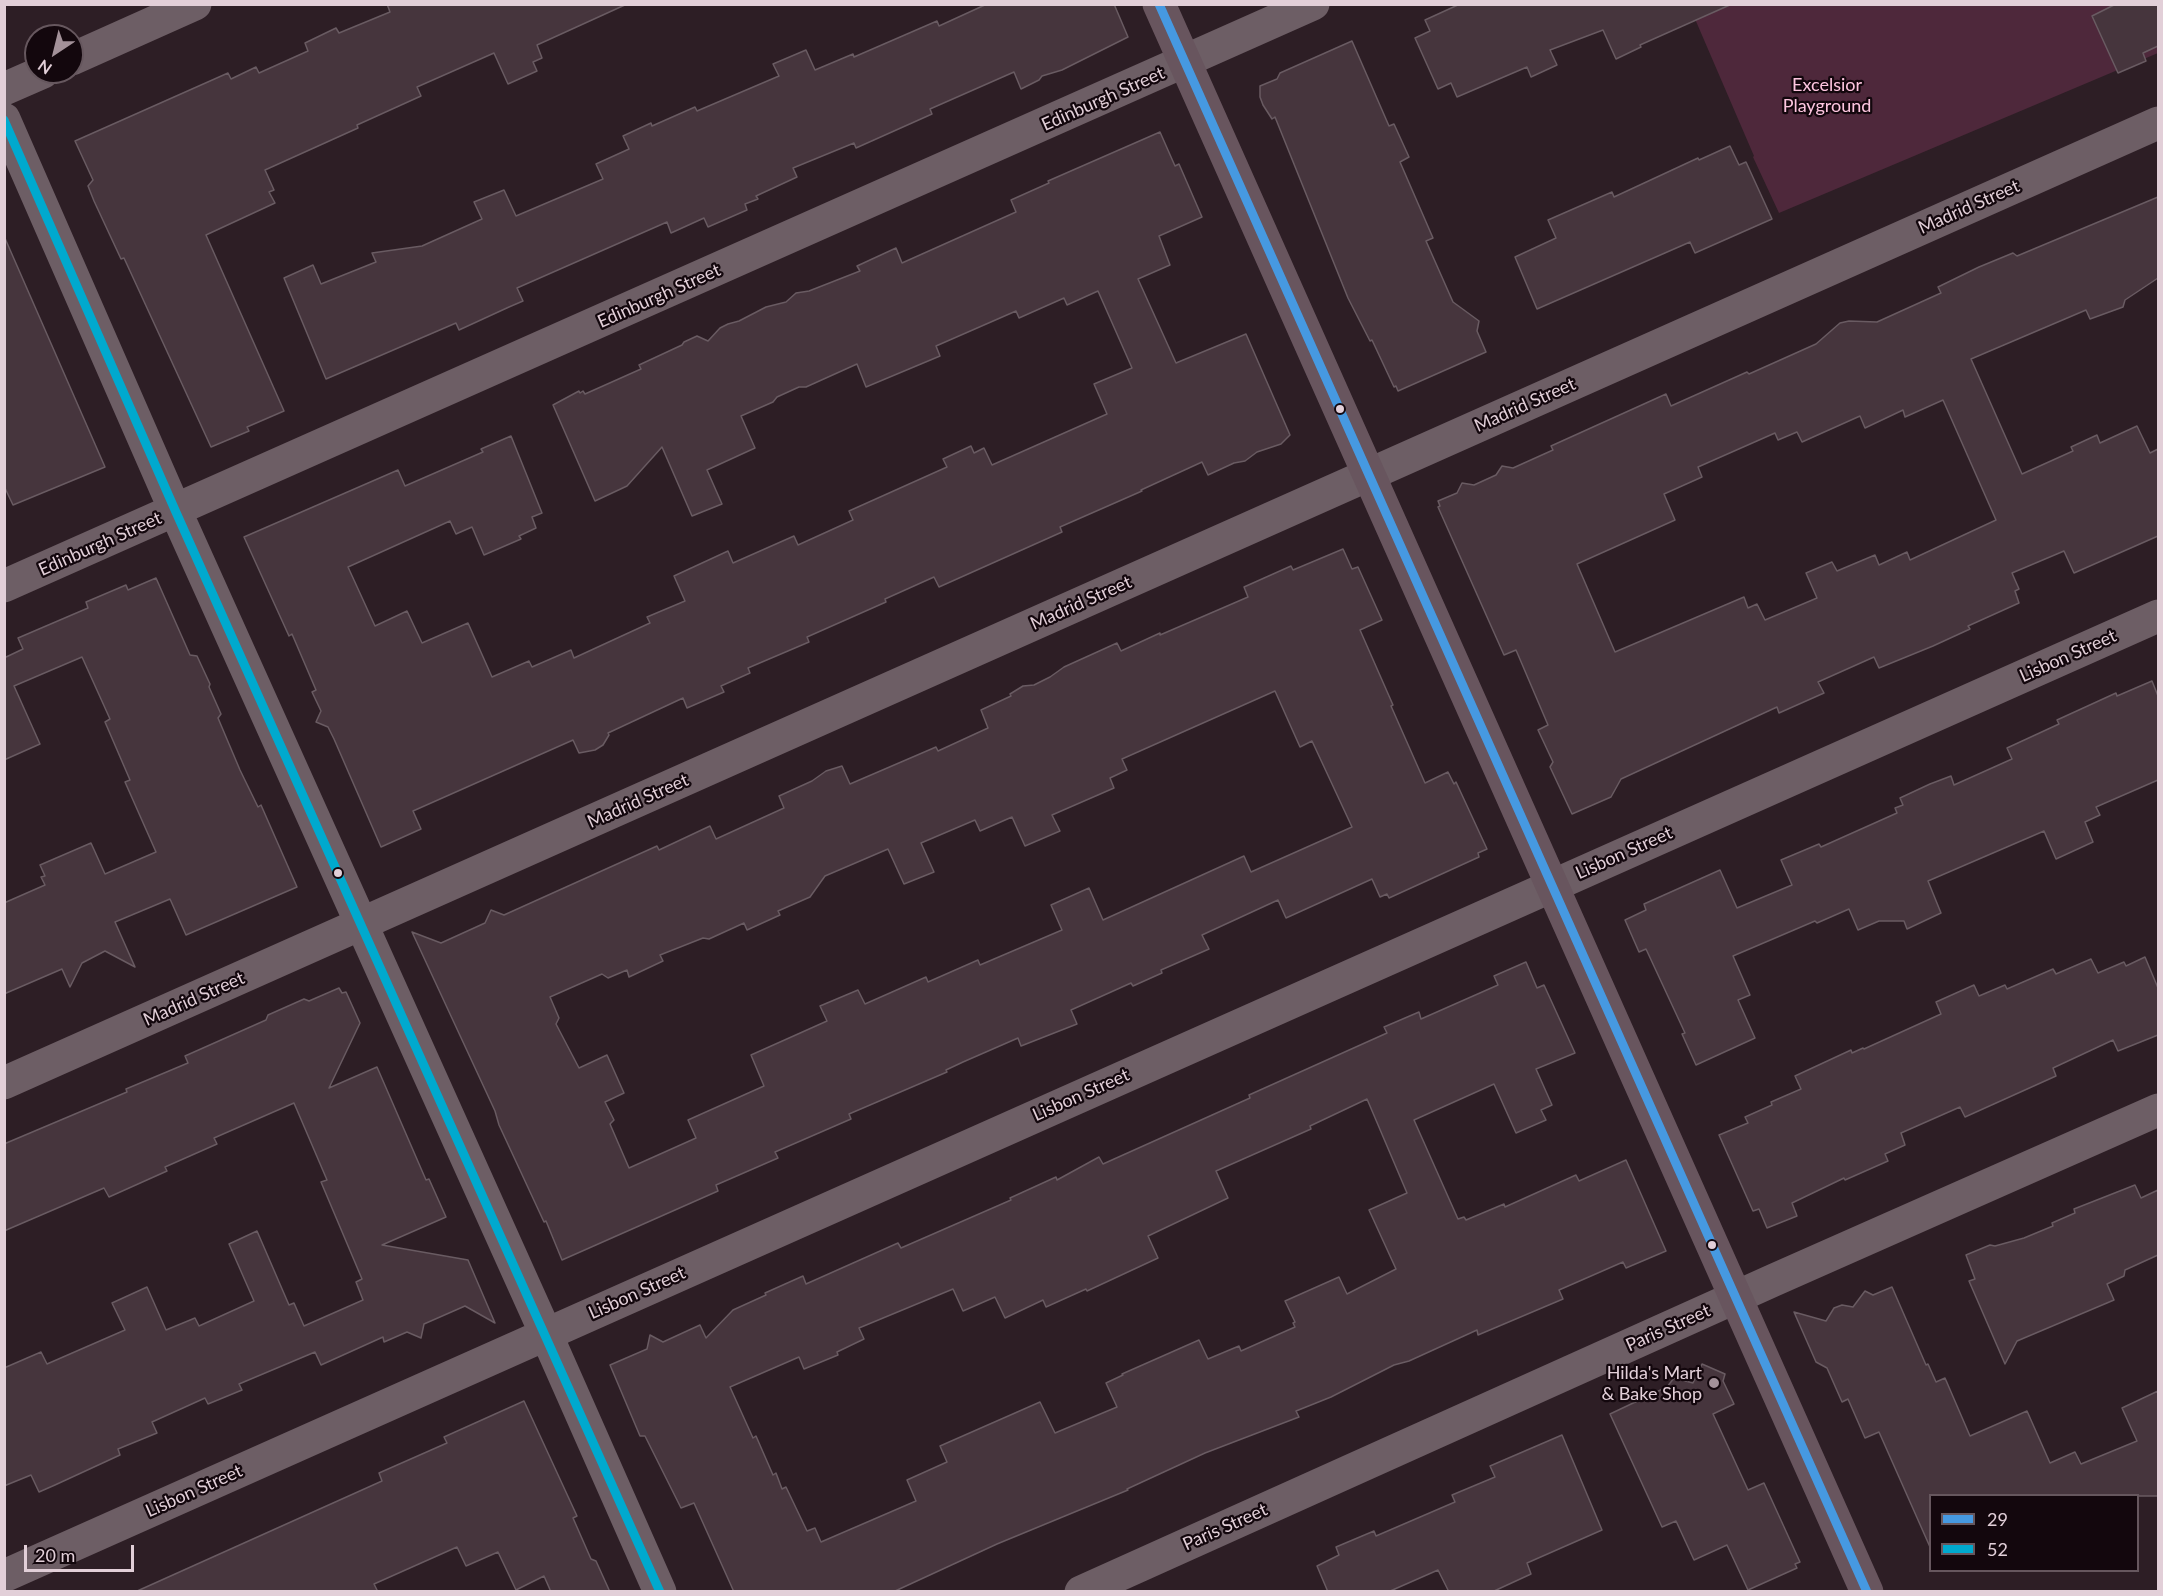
<!DOCTYPE html>
<style>
body{margin:0}
#map{position:relative;width:2163px;height:1596px;overflow:hidden;background:#2d1e25;font-family:Lato,sans-serif}
canvas{display:block}
.frame{position:absolute;inset:0;border:6px solid #e2cfd8;pointer-events:none}
.legend{position:absolute;left:1929px;top:1494px;width:210px;height:78px;box-sizing:border-box;background:#13070d;border:2px solid #66575e;margin:0;padding:8px 10px;list-style:none;font-size:18px;color:#e2cfd8}
.legend li{display:flex;align-items:center;gap:12px;height:30px}
.legend b{width:30px;border:2px solid #66575e}
.north{position:absolute;left:24px;top:24px;width:60px;height:60px;box-sizing:border-box;background:#13070d;border:2px solid #66575e;border-radius:50%;rotate:215deg;font-size:16px;font-weight:700;line-height:24px;text-align:center;color:#e2cfd8}
.north::after{content:'';display:block;margin:auto;width:21px;height:27px;background:#a39199;clip-path:polygon(50% 0,100% 100%,50% 72%,0 100%)}
.scale{position:absolute;left:24px;top:1545px;width:110px;height:27px;box-sizing:border-box;border:3px solid #e2cfd8;border-top:0;padding-left:8px;font-size:18px;line-height:21px;white-space:nowrap;color:#e2cfd8;-webkit-text-stroke:4px #13070d;paint-order:stroke}
</style>
<div id="map">
<canvas width="2163" height="1596"></canvas>
<div class="frame"></div>
<ul class="legend">
<li><b style="height:8px;background:#4699e1"></b>29</li>
<li><b style="height:8px;background:#00a9ce"></b>52</li>
</ul>
<div class="north">N</div>
<div class="scale">20 m</div>
</div>
<script>
const context = document.querySelector('canvas').getContext('2d');
context.lineJoin = 'round';
function fill(path, color) {
  context.fillStyle = color;
  context.fill(path, 'evenodd');
}
function trace(path, color, width, dash) {
  context.strokeStyle = color;
  context.lineWidth = width;
  context.lineCap = dash ? 'butt' : 'round';
  context.setLineDash(dash || []);
  context.stroke(path);
}
function label(font, color, halo, rows, align = 'center') {
  context.font = font + ' Lato,sans-serif';
  context.lineWidth = 4.5;
  context.setLineDash([]);
  context.textBaseline = 'middle';
  context.strokeStyle = halo;
  context.fillStyle = color;
  for (const [text, x, y, turn = 0] of rows) {
    context.save();
    context.translate(x, y);
    context.rotate((+turn || 0) * Math.PI / 180);
    context.textAlign = isNaN(turn) ? turn : align;
    if (halo) context.strokeText(text, 0, 0);
    context.fillText(text, 0, 0);
    context.restore();
  }
}
fill(new Path2D(`
 M1689,5H2158V53L1779,213L1753,157L1754,156Z`), '#4e283b');
const building = new Path2D(`
 M387,4H627L537,45L542,58L533,62L537,71L508,84L494,53L417,87L421,96L357,125L358,128L265,170L274,190L269,192L275,203L206,235L284,411L247,427L249,431L211,447L124,258L121,259L94,201L88,186L93,180L75,141L228,73L231,79L256,67L259,73L308,51L305,43L336,28L339,33L390,12Z
 M987,4H1114L1128,37L1062,70L1042,76L1039,80L1021,89L1014,72L930,109L932,114L856,148L854,143L793,168L797,177L756,196L758,199L745,204L747,210L708,227L704,218L671,233L667,222L517,288L523,301L509,307L459,330L456,323L326,379L284,278L313,265L321,284L376,262L372,253L422,246L482,219L474,202L504,190L516,216L603,179L596,164L629,149L623,136L651,123L652,126L695,107L697,111L779,76L773,64L806,50L815,70L853,54L854,57L937,21L939,26Z
 M1460,4H1732L1640,45L1641,47L1616,59L1603,30L1550,50L1557,65L1531,77L1527,67L1457,97L1451,83L1438,89L1415,38L1430,31L1425,20Z
 M2116,4H2158V46L2143,53L2146,61L2118,73L2092,16Z
 M1352,41L1389,126L1394,124L1409,157L1400,162L1433,238L1426,241L1453,302L1479,321L1477,331L1486,352L1398,391L1396,386L1394,387L1372,340L1370,341L1348,298L1275,117L1272,119L1263,105L1260,97V86L1277,79L1280,73Z
 M1160,132L1175,166L1179,164L1202,217L1159,236L1170,265L1138,279L1176,363L1246,334L1290,435L1281,444L1257,452L1245,461L1234,463L1208,475L1202,462L1141,490L1142,491L1060,527L1062,532L939,587L934,577L885,599L886,602L807,637L809,642L748,668L750,673L721,686L724,692L687,708L683,698L608,733L609,735L603,745L595,750L579,753L573,740L413,811L421,829L381,847L334,739L328,727L316,722L321,711L312,692L316,690L292,634L289,636L244,537L398,470L405,486L483,452L481,449L511,436L542,513L532,517L536,528L519,536L521,539L484,555L472,527L456,534L450,521L348,567L375,626L407,611L422,643L468,623L492,677L529,661L532,667L571,650L574,658L650,623L647,617L685,601L674,576L728,551L733,563L794,536L798,545L853,520L849,511L947,467L943,459L971,446L974,453L984,448L992,465L1107,414L1094,384L1132,368L1098,291L1067,305L1064,298L1019,318L1016,311L936,346L940,356L866,387L857,364L806,387H799L777,397L773,402L741,416L755,448L707,470L722,504L692,516L662,447L627,486L595,501L553,405L579,391L580,393L583,391L585,394L641,369L639,365L682,345L684,342L697,336L708,341L720,328L728,324L739,321L766,307L786,302L796,293L809,291L860,271L857,266L896,248L902,263L1016,212L1011,200L1049,183L1048,181Z
 M1730,146L1739,165L1746,162L1772,219L1695,253L1690,242L1537,309L1515,257L1556,238L1548,220L1612,192L1614,197L1698,158L1699,160Z
 M2158,197V278L2125,300L2123,307L2090,319L2086,310L1971,359L2022,474L2073,451L2071,447L2097,435L2100,443L2137,426L2150,453L2158,449V536L2074,573L2064,551L2012,573L2019,589L2015,591L2019,603L1968,626L1970,629L1933,646L1879,668L1874,657L1818,682L1824,693L1779,713L1777,707L1621,779L1611,797L1572,814L1550,767L1553,762L1538,730L1548,725L1516,650L1504,655L1438,507L1440,506L1438,501L1457,493L1462,483L1474,485L1496,475L1502,466L1513,468L1553,450L1551,446L1666,394L1671,406L1747,372L1749,374L1816,344L1840,323L1849,321L1877,322L1941,293L1938,287L1979,267L2013,253L2017,256ZM1943,400L1996,520L1910,560L1907,552L1879,565L1875,555L1837,571L1832,562L1806,573L1817,598L1765,620L1757,604L1748,608L1744,597L1615,652L1577,564L1675,520L1664,494L1702,477L1698,467L1775,433L1778,440L1797,432L1802,442L1860,416L1865,428L1903,410L1905,417Z
 M4,236L105,467L13,505L4,486Z
 M1343,549L1352,569L1358,567L1382,620L1360,630L1393,705L1391,706L1425,783L1448,772L1454,784L1456,782L1487,849L1478,853L1479,857L1389,898L1387,894L1380,897L1372,879L1286,918L1278,900L1202,935L1209,949L1161,970L1162,973L1133,986L1131,983L1071,1010L1077,1024L1021,1046L1018,1038L963,1062L946,1070L947,1072L849,1114L851,1119L775,1152L778,1158L716,1185L718,1191L562,1260L546,1221L544,1222L499,1125L495,1111L412,932L441,943L485,923L491,910L504,915L657,846L659,850L710,826L716,839L784,808L779,796L812,781L826,771L842,766L850,784L936,747L938,751L988,728L981,710L1011,696L1010,694L1023,686L1034,685L1050,677L1064,667L1117,643L1121,651L1160,633V635L1248,597L1244,587L1291,566L1293,570ZM1275,691L1300,747L1312,741L1352,827L1251,872L1244,856L1103,920L1089,888L1051,905L1062,930L980,965L978,960L928,982L926,977L865,1004L858,990L820,1006L827,1021L751,1055L764,1086L688,1120L696,1138L629,1168L610,1124L614,1120L605,1102L624,1093L607,1055L579,1068L556,1024L559,1018L550,997L602,974L608,978L627,970L629,977L663,961L660,955L703,938L709,939L744,923L747,930L780,915L778,911L810,897L825,876L888,849L904,884L934,872L921,843L975,820L980,831L1012,817L1025,846L1060,831L1052,815L1114,788L1110,778L1127,770L1122,759Z
 M156,578L190,655L197,656L210,684L209,687L221,714L218,718L240,770L258,807L261,805L297,887L186,935L170,899L115,922L135,967L105,951L82,963L70,987L62,969L4,994V903L45,885L41,877L45,876L40,865L91,843L105,874L156,852L125,782L130,780L105,722L110,719L82,657L14,686L40,744L4,760V658L23,649L18,638L88,608L86,602L126,585L128,590Z
 M2152,681L2158,696V780L2096,807L2100,815L2085,822L2093,842L2056,859L2044,831L1928,881L1941,913L1907,929L1904,921H1879L1858,930L1849,909L1817,923L1815,921L1733,956L1750,995L1738,1000L1755,1038L1696,1065L1682,1034L1685,1033L1646,949L1639,952L1625,920L1646,910L1644,904L1720,870L1737,908L1792,885L1781,860L1819,844L1821,847L1897,813L1895,808L1903,805L1900,798L1930,784L1951,776L1954,785L2012,759L2007,748L2059,724L2057,720L2116,693L2117,696Z
 M2145,957L2158,988V1035L2118,1051L2113,1040L2053,1068L2056,1076L1965,1117L1960,1107L1901,1133L1905,1145L1885,1154L1888,1161L1845,1180L1844,1178L1792,1203L1797,1216L1767,1228L1759,1209L1753,1211L1719,1135L1748,1123L1745,1117L1772,1105L1771,1102L1801,1089L1795,1076L1851,1050L1852,1053L1863,1048L1864,1049L1941,1014L1936,1002L1974,985L1979,996L2005,985L2007,989L2053,969L2056,974L2091,959L2098,973L2124,962L2126,966Z
 M1526,962L1537,988L1544,985L1575,1053L1536,1069L1552,1105L1541,1110L1546,1120L1516,1133L1494,1084L1414,1120L1458,1219L1464,1217L1466,1220L1504,1204L1505,1207L1576,1175L1579,1181L1626,1160L1666,1251L1626,1268L1623,1262L1559,1290L1563,1299L1478,1335L1477,1330L1409,1361L1394,1365L1331,1397L1296,1411L1299,1417L1205,1453L1127,1489L1128,1490L997,1544L893,1592H734L694,1503L681,1508L645,1436H640L610,1365L647,1349L650,1335L663,1342L700,1325L706,1338L733,1310L766,1295L765,1293L803,1276L806,1284L898,1243L901,1248L1011,1200L1010,1198L1056,1177L1057,1180L1099,1157L1103,1164L1250,1098L1249,1095L1387,1033L1384,1027L1419,1012L1421,1019L1498,985L1494,976ZM1367,1099L1407,1193L1369,1210L1396,1269L1347,1294L1339,1277L1285,1301L1295,1322L1293,1323L1295,1327L1241,1351L1239,1346L1208,1359L1199,1340L1122,1374L1123,1375L1106,1383L1117,1407L1055,1433L1040,1402L940,1446L947,1462L907,1480L916,1501L821,1542L815,1528L807,1531L786,1487L782,1489L776,1473L773,1475L756,1436L753,1438L730,1387L799,1357L804,1369L838,1355L837,1352L864,1339L859,1328L953,1289L963,1311L995,1297L1005,1318L1043,1300L1046,1307L1086,1289L1087,1291L1158,1258L1148,1236L1228,1198L1216,1171L1311,1129L1310,1126Z
 M339,988L342,993L346,992L360,1023L329,1088L377,1067L426,1180L429,1179L446,1217L382,1245L468,1260L495,1323L465,1306L424,1324L421,1338L407,1332L384,1342L383,1337L321,1365L315,1352L239,1384L242,1390L208,1404L205,1398L152,1422L157,1433L118,1449L120,1455L55,1485L39,1492L31,1475L4,1486V1368L41,1352L47,1364L125,1330L112,1303L147,1287L166,1330L195,1318L199,1326L254,1301L229,1244L257,1231L289,1305L294,1303L304,1326L363,1300L356,1282L362,1279L321,1182L327,1180L294,1103L214,1138L217,1144L165,1167L167,1171L109,1197L104,1188L4,1231V1144L127,1092L126,1089L188,1063L185,1056L266,1020L268,1015L304,999L309,1001Z
 M2135,1185L2141,1198L2158,1190V1255L2125,1270L2124,1276L2107,1284L2114,1300L2017,1341L2005,1364L1969,1281L1975,1279L1966,1255L1990,1245L1995,1246L2024,1238L2053,1226L2052,1223L2075,1213L2074,1209Z
 M1892,1287L1926,1365L1928,1364L1936,1382L1945,1378L1970,1436L2027,1411L2050,1463L2075,1452L2081,1464L2137,1441L2122,1408L2158,1391V1496H1930V1547L1879,1432L1865,1438L1848,1399L1842,1402L1827,1368L1816,1362L1794,1312L1826,1321L1834,1308L1842,1305L1853,1307L1865,1291L1873,1295Z
 M1702,1364L1725,1374L1723,1381L1734,1404L1713,1414L1748,1490L1764,1483L1800,1562L1795,1564L1797,1568L1748,1590L1727,1545L1694,1560L1676,1521L1662,1527L1610,1414L1667,1387L1674,1378L1693,1383Z
 M524,1401L577,1516L573,1518L591,1559L596,1561L610,1592H551L544,1576L516,1590L498,1552L466,1566L457,1547L374,1584L378,1592H135L382,1481L379,1473L447,1443L444,1437Z
 M1562,1435L1602,1530L1527,1563L1531,1574L1492,1592H1449L1438,1570L1388,1592H1328L1317,1566L1339,1555L1336,1547L1374,1531L1376,1536L1455,1502L1452,1495L1495,1477L1490,1466Z`);
fill(building, '#46353d');
trace(building, '#695b62', 1.5);
trace(new Path2D(`
 M72,59L195,4
 M4,89L43,72
 M4,119L175,510L546,1334L660,1592
 M4,586L1313,4
 M4,1083L2158,123
 M4,1576L2158,616
 M1081,1592L1774,1280L2158,1110`), '#6d5e65', 33);
trace(new Path2D(`
 M1159,4L1867,1592`), '#68555e', 33);
trace(new Path2D(`
 M1159,4L1867,1592`), '#4699e1', 9);
trace(new Path2D(`
 M4,120L175,510L660,1592`), '#00a9ce', 9);
for (const [x, y, r, color] of [
 [1340,409,5,"#e2cfd8"],
 [338,873,5,"#e2cfd8"],
 [1712,1245,5,"#e2cfd8"],
 [1714,1383,6,"#a39199"]
]) {
  const dot = new Path2D();
  dot.arc(x, y, r, 0, 2 * Math.PI);
  context.fillStyle = color;
  context.fill(dot);
  trace(dot, '#13070d', 2);
}
label('18px', '#fdc5df', '#13070d', [
 ["Excelsior",1827,85],
 ["Playground",1827,106]
]);
label('18px', '#e2cfd8', '#13070d', [
 ["Edinburgh Street",1103,99,-24],
 ["Madrid Street",1969,207,-24],
 ["Edinburgh Street",659,296,-24],
 ["Madrid Street",1525,405,-24],
 ["Edinburgh Street",100,544,-24],
 ["Madrid Street",1081,603,-24],
 ["Lisbon Street",2068,656,-24],
 ["Madrid Street",638,801,-24],
 ["Lisbon Street",1624,853,-24],
 ["Madrid Street",194,999,-24],
 ["Lisbon Street",1081,1095,-24],
 ["Lisbon Street",637,1293,-24],
 ["Paris Street",1668,1328,-24],
 ["Lisbon Street",194,1491,-24],
 ["Paris Street",1225,1527,-24]
]);
label('18px', '#e2cfd8', '#13070d', [
 ["Hilda's Mart",1702,1373],
 ["& Bake Shop",1702,1394]
], 'right');
</script>
